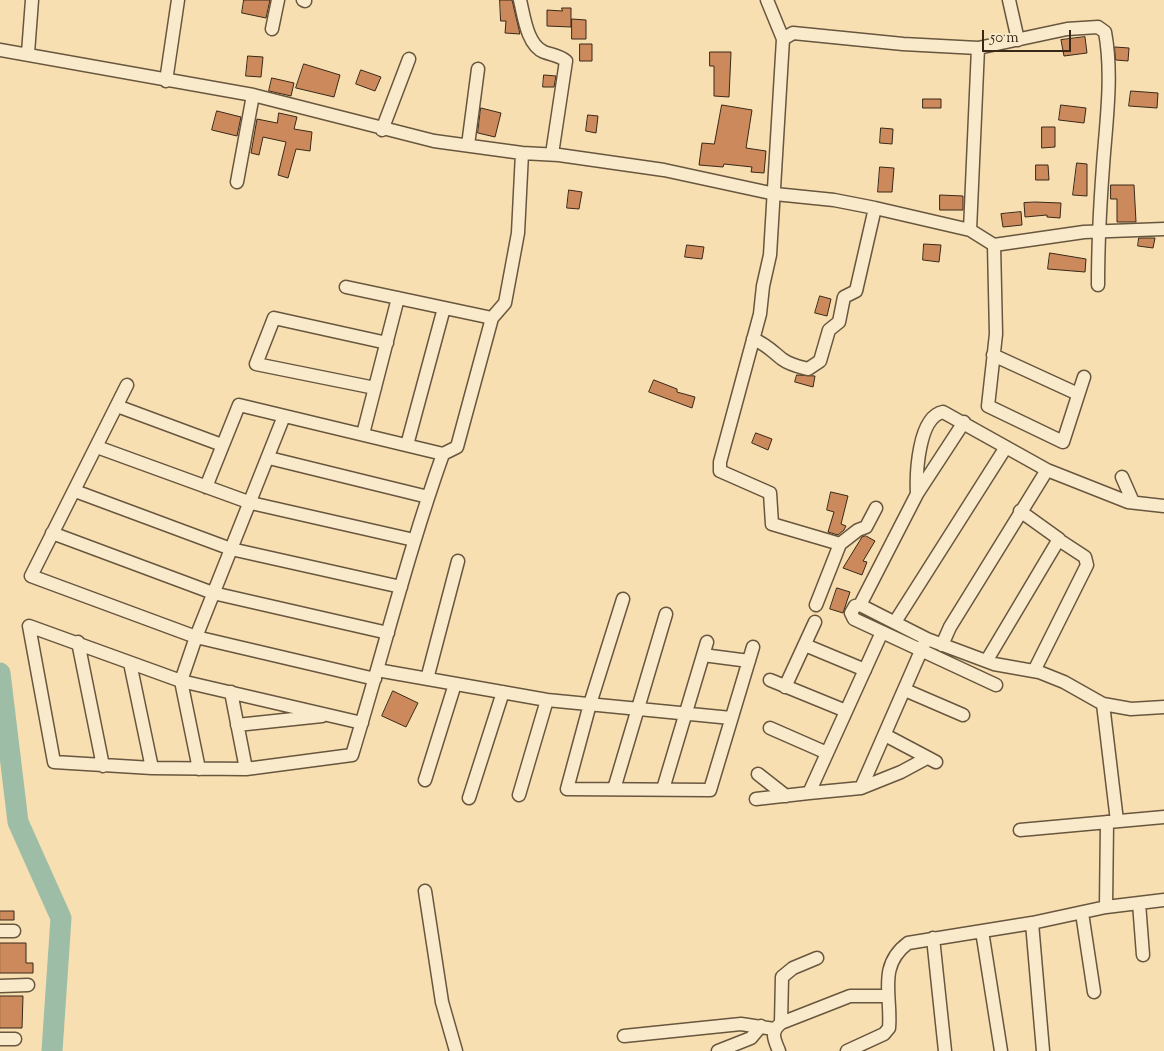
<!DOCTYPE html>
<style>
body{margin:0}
#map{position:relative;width:1164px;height:1051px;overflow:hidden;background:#f7dfb1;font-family:"Sorts Mill Goudy",serif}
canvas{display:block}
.scale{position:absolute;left:982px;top:30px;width:89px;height:22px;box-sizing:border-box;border:2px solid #382818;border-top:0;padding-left:6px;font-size:15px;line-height:18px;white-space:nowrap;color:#382818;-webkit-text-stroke:4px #faeacc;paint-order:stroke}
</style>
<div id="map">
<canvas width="1164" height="1051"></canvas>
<div class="scale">50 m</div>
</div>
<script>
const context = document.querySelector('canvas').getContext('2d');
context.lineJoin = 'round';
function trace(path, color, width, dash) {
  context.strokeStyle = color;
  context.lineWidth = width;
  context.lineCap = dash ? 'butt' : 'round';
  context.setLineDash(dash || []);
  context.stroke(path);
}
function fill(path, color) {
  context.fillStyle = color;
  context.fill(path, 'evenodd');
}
trace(new Path2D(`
 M0,673L18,822L61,918L52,1051`), '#9ebda6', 21);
const building = new Path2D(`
 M244,0H270L266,18L242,13Z
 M500,0H512L520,34L505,33L506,21H501Z
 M562,8H571V27L547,26V10L562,11Z
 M572,19L586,20V39H572Z
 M1085,37L1087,53L1064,56L1061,40Z
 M580,44H592V61H580Z
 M1115,47L1129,48L1128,61L1116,60Z
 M710,52H731L729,97L714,96V66H710Z
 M248,56L263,57L261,77L246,76Z
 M304,64L340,75L334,97L296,88Z
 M361,70L381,77L375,91L356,84Z
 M544,75L556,76L554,87H543Z
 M272,78L294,83L291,96L269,91Z
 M1131,91L1158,93L1157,108L1129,106Z
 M923,99H941V108H923Z
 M722,105L752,110L746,148L766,151L764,173L751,172L752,167L724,164L723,167L699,165L702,143L714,144Z
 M1061,105L1086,108L1084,123L1059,120Z
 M481,108L501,113L495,137L478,133Z
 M217,111L241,117L237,136L212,130Z
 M279,113L297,117L294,129L312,132L310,151L296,149L288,178L278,175L286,142L263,137L259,155L251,153L257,119L277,123Z
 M588,115L598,116L596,133L586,131Z
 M1042,127H1055V147L1042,148Z
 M881,128L893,129L892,144L880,143Z
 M1077,163L1087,164V196L1073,195Z
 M1036,165H1048L1049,180H1036Z
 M880,167L894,168L892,192H878Z
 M1111,185H1134L1136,222H1117V199H1111Z
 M569,190L582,192L579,209L567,208Z
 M940,195L963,196V210H940Z
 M1035,202L1061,203L1060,218L1047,217V215L1025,217L1024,203Z
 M1021,212L1022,225L1003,227L1001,214Z
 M1139,238H1155L1153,248L1138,246Z
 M924,244L941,245L939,262L923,260Z
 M687,245L704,247L702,259L685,257Z
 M1050,253L1086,259L1085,272L1048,269Z
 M820,296L831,299L827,316L815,313Z
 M797,375L815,376L813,387L795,382Z
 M654,380L677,389V392L695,397L692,408L649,392Z
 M756,433L772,439L768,450L752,443Z
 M831,492L848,496L841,524L846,526L844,530L838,535L828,532L834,512L827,510Z
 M866,536L875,541L863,561L867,562L862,575L843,568L862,537Z
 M837,588L850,592L843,613L830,609Z
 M393,691L418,703L406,727L382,716Z
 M0,911H14V920H0Z
 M0,943H26V963H33V973H0Z
 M0,996H23L22,1028H0Z`);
fill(building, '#cc8a5c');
trace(building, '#382818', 1);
const minor = new Path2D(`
 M303,0L305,1
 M520,0C524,16 527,45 544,52C552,55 559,55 566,61L552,154
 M767,0L783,39L770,255L763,286L760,314L720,462V471L770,493L772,524L840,544L816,605
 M1009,0L1018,40
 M272,29L278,0
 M783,39L793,33L903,44L978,48L1067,29L1098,27L1105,32C1113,75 1106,123 1103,166C1100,206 1098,245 1098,285
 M0,50L253,95L434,141L522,153L559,155L664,170L775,194L834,200L875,208L970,230L994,245L1084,232L1164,229
 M28,53L32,0
 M166,81L178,0
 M382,130L409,59
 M468,145L478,69
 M237,182L253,95
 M970,230L978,48
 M994,245L996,334L988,406L1063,442L1084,377
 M346,287L492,318
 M753,339C766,344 772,351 782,359C790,365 800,367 808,369L820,361L829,330L839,322L844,297L856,291L875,208
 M993,355L1078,394
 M127,385L31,576L196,637L375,679
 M375,388L256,364L274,318L387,343
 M117,406L222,445
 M964,422L917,494L860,605L855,606L851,613L854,619L996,685
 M363,434L398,298
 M407,445L444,308
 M97,447L251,503L414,540
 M269,458L428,497
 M1122,477L1133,502
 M206,487L239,405L443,454
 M75,491L231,549L401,587
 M917,494C916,474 918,417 943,412L1047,470
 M52,533L213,593L388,633
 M840,544L858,530L866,527L876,508
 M623,599L590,704L567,789L710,790L753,647
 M860,605L927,639L994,664L1039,672L1064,682L1103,704L1131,709L1164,707
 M895,622L1006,447
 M78,642L103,766
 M805,645L865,670
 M942,645L950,627L1047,470L1128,502L1164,506
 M703,655L749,661
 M987,660L1059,539L1020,511
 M130,663L152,768
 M377,670L547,700L731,718
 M1034,671L1087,565L1085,557L1059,540
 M427,679L458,561
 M770,680L846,711
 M785,687L815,622
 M905,690L963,715
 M231,692L246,769
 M1103,704L1117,821
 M362,723L181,681L29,626L54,762L152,768L246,769L352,755C383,654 408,552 443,454L457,447L492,318L505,303L518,233L522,153
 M237,725L322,716
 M770,728L827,753
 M885,735L936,762
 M199,769L181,681L196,637L284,416
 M758,774L786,796
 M425,780L455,684
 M861,788L924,644
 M614,789L666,614
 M663,789L707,642
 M809,793L861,788L901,772L927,758
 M519,795L547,700
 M469,798L503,692
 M756,799L809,793L882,632
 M1020,830L1164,817
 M425,891L442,1002L456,1051
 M1139,903L1143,955
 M1106,907L1107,822
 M1082,913L1094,992
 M1032,923L1043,1051
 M0,931H14
 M982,931L1001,1051
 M933,938L945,1051
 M0,986L28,985
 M781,1023L782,977L793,968L817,958
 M624,1036L741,1024L774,1029
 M0,1039H15
 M718,1051L751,1038L761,1026
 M779,1051C774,1039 770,1032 781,1023L850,996H888
 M847,1051L884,1034L889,1028C892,996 877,966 908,943L1032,923L1106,907L1164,900`);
trace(minor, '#68563e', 15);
trace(minor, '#faeacc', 12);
</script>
